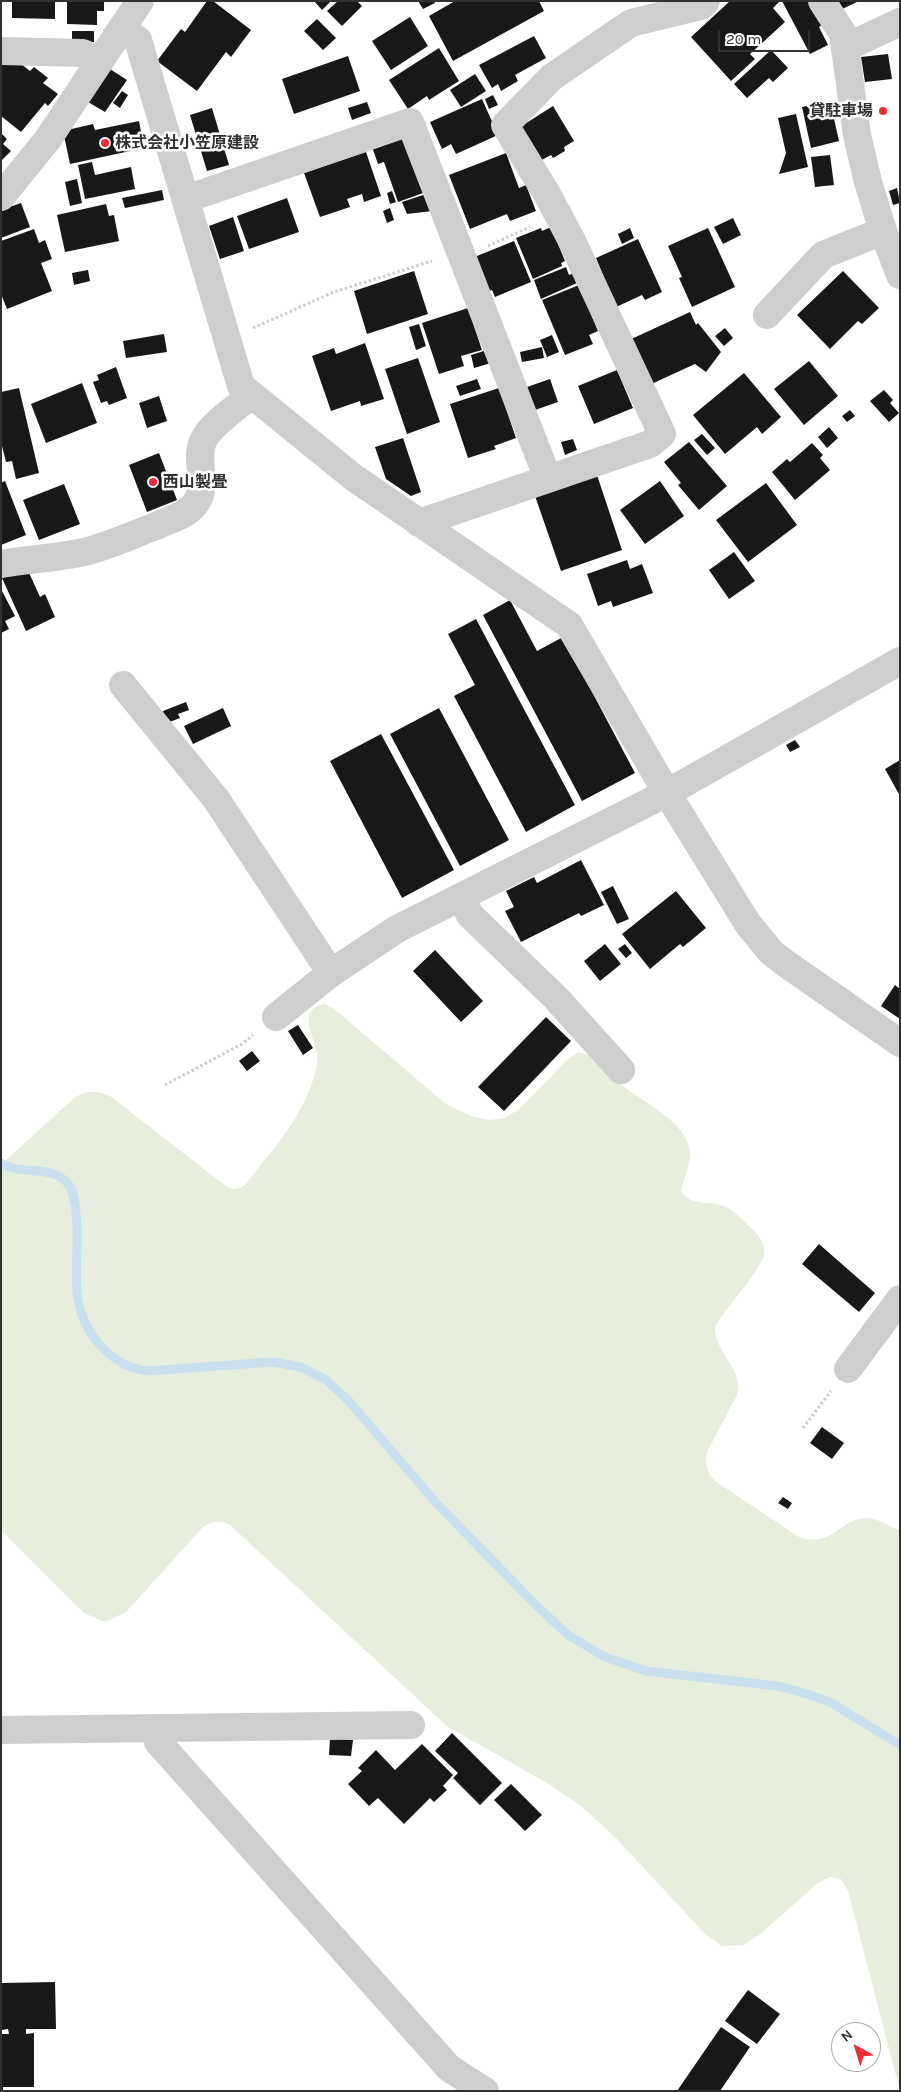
<!DOCTYPE html>
<meta charset="utf-8">
<style>
body{margin:0}
#map{position:relative;width:901px;height:2092px;overflow:hidden;background:#fff;font-family:Karla,sans-serif}
canvas{display:block}
.frame{position:absolute;inset:0;border:2px solid #313131;pointer-events:none}
.north{position:absolute;left:831px;top:2022px;width:50px;height:50px;box-sizing:border-box;background:#fff;border:1px solid #adadad;border-radius:50%;rotate:321deg;font-size:14px;font-weight:700;line-height:20px;text-align:center;color:#313131}
.north::after{content:'';display:block;margin:auto;width:18px;height:22px;background:#f12a34;clip-path:polygon(50% 0,100% 100%,50% 72%,0 100%)}
.scale{position:absolute;left:718px;top:30px;width:92px;height:22px;box-sizing:border-box;border:2px solid #313131;border-top:0;padding-left:6px;font-size:15px;line-height:18px;white-space:nowrap;color:#313131;-webkit-text-stroke:4px #fff;paint-order:stroke}
</style>
<div id="map">
<canvas width="901" height="2092"></canvas>
<div class="frame"></div>
<div class="north">N</div>
<div class="scale">20 m</div>
</div>
<script>
const context = document.querySelector('canvas').getContext('2d');
context.lineJoin = 'round';
function fill(path, color) {
  context.fillStyle = color;
  context.fill(path, 'evenodd');
}
function trace(path, color, width, dash) {
  context.strokeStyle = color;
  context.lineWidth = width;
  context.lineCap = dash ? 'butt' : 'round';
  context.setLineDash(dash || []);
  context.stroke(path);
}
function label(font, color, halo, rows, align = 'center') {
  context.font = font + ' Karla,"Noto Sans JP",sans-serif';
  context.lineWidth = 5;
  context.setLineDash([]);
  context.textBaseline = 'middle';
  context.strokeStyle = halo;
  context.fillStyle = color;
  for (const [text, x, y, turn = 0] of rows) {
    context.save();
    context.translate(x, y);
    context.rotate((+turn || 0) * Math.PI / 180);
    context.textAlign = isNaN(turn) ? turn : align;
    if (halo) context.strokeText(text, 0, 0);
    context.fillText(text, 0, 0);
    context.restore();
  }
}
fill(new Path2D(`
 M324,1004L333,1008L446,1104L471,1116L490,1120L504,1118L518,1110L568,1059L577,1053L588,1054C600,1062 608,1074 619,1083C638,1099 684,1121 689,1147C693,1163 683,1177 681,1192C692,1206 709,1201 724,1206C733,1210 741,1218 748,1225C756,1232 766,1242 764,1254C761,1271 725,1308 715,1327C714,1353 745,1370 737,1395L707,1452C704,1464 707,1471 715,1481L799,1537C832,1549 840,1518 867,1518C879,1519 890,1526 900,1531V2091L848,1891L841,1879L830,1877L818,1883L759,1935L743,1945L722,1946L705,1934L615,1837L581,1806L547,1783L448,1727L230,1525C219,1520 213,1521 203,1527L126,1612L105,1622L84,1613L1,1530V1165L74,1098C87,1090 96,1090 110,1096L227,1187C234,1190 238,1190 245,1185C274,1148 307,1113 317,1065C322,1042 291,1012 324,1004Z`), '#e7eede');
trace(new Path2D(`
 M1,1163C20,1176 53,1164 68,1184C73,1189 74,1198 75,1205C84,1255 61,1300 99,1344C113,1359 126,1368 147,1371L273,1362L301,1367L326,1380L347,1399L437,1504L537,1606L568,1635L605,1657L646,1671L778,1686L804,1693L830,1702L900,1745`), '#cae0ef', 9);
fill(new Path2D(`
 M12,1H55V19L12,18Z
 M67,1H104V11H97V25L67,24Z
 M207,1H213L251,30L231,57L226,52L197,91L157,61L181,29L185,32Z
 M314,1H331L322,10Z
 M338,1H357L362,6L342,26L327,11Z
 M418,1H434L435,3L423,9Z
 M455,1H539L544,11L453,61L429,16Z
 M730,1H780L773,8L785,22L750,54L755,59L731,81L691,37Z
 M782,1H809L822,25L819,27L828,45L810,54Z
 M836,1H859L840,10Z
 M410,17L428,46L391,70L372,41Z
 M317,19L336,38L323,50L304,31Z
 M72,31H94V42L72,41Z
 M534,36L546,58L515,75L518,81L501,91L498,84L492,88L479,65Z
 M439,48L459,81L429,100L427,96L408,109L389,80Z
 M771,50L788,68L773,82L769,78L747,98L734,84Z
 M888,54L892,79L865,82L861,57Z
 M348,56L360,91L294,114L282,79Z
 M15,59L30,71L34,67L48,78L43,83L58,94L48,106L45,103L21,132L1,116V62Z
 M110,69L127,80L105,112L88,102Z
 M475,74L486,91L461,107L450,90Z
 M122,91L128,95L120,108L113,103Z
 M493,95L498,105L489,109L485,99Z
 M482,99L498,135L456,154L451,144L442,149L430,122Z
 M830,101L839,141L811,148L802,107Z
 M367,102L371,113L352,120L348,108Z
 M553,106L574,141L564,147L565,151L553,158L551,155L540,161L520,127Z
 M212,108L229,165L207,171L190,115Z
 M796,114L808,167L779,174L786,153L778,118Z
 M139,121L144,148L70,164L63,131L93,124L95,130Z
 M406,132L426,192L398,202L384,162L378,164L371,144Z
 M1,133L7,139L3,144L11,151L1,161Z
 M366,152L381,196L364,202L362,194L347,199L350,207L320,217L304,173Z
 M506,153L519,188L526,185L536,211L510,221L507,214L470,229L449,175Z
 M830,155L834,185L815,187L811,157Z
 M92,162L95,175L131,167L135,189L85,199L78,165Z
 M77,179L82,203L70,206L65,182Z
 M897,188L900,203L893,205L889,191Z
 M162,190L164,200L125,208L122,198Z
 M392,191L396,202L390,204L387,193Z
 M426,194L432,211L407,214L402,202Z
 M287,198L299,232L249,249L237,216Z
 M21,203L30,227L1,238V210Z
 M106,204L109,216L114,215L119,241L65,252L57,215Z
 M390,208L394,220L387,223L383,211Z
 M233,217L244,251L220,259L209,226Z
 M733,218L741,235L723,244L714,227Z
 M551,227L565,261L561,263L562,266L533,279L516,238L541,228L542,231Z
 M630,228L634,238L622,244L618,234Z
 M708,228L735,287L692,307L679,278L682,277L668,246Z
 M34,229L39,243L45,240L52,259L41,263L52,291L7,309L1,294V241Z
 M638,239L662,292L645,300L642,295L614,308L602,281L605,280L596,258Z
 M514,241L531,282L495,297L492,290L486,292L472,258Z
 M566,267L569,275L574,273L577,283L541,299L534,280Z
 M88,270L90,281L74,285L72,273Z
 M414,271L428,314L367,334L354,291Z
 M843,271L879,308L862,324L858,321L830,349L797,315Z
 M579,285L598,331L589,335L593,344L565,355L542,300Z
 M468,308L482,350L461,356L464,366L439,374L422,323Z
 M690,312L696,325L698,323L721,352L706,372L695,364L647,386L627,341Z
 M419,324L426,346L416,350L409,327Z
 M725,328L733,338L724,346L715,336Z
 M164,334L167,352L126,358L123,341Z
 M552,335L559,352L547,357L540,340Z
 M365,343L384,399L361,406L360,401L331,411L312,356L334,348L336,354Z
 M542,347L544,358L522,362L520,352Z
 M487,350L491,363L474,368L471,355Z
 M418,358L440,422L407,434L385,369Z
 M809,361L838,396L804,425L774,389Z
 M116,367L127,398L109,405L107,401L101,403L93,382L99,380L97,375Z
 M617,370L633,408L594,424L578,386Z
 M744,373L781,417L762,434L757,427L725,454L693,415Z
 M477,379L481,389L460,396L456,386Z
 M550,379L558,402L535,410L527,387Z
 M82,383L97,423L46,443L31,404Z
 M19,388L39,473L16,479L12,461L6,462L1,442V392Z
 M499,388L516,438L494,446L496,449L468,458L450,404Z
 M884,390L893,400L890,403L899,413L889,422L870,401Z
 M159,396L167,421L147,428L139,403Z
 M850,410L855,416L847,422L842,416Z
 M829,427L838,438L827,448L818,437Z
 M702,434L715,448L707,455L694,440Z
 M403,438L421,492L411,496L386,479L375,447Z
 M573,439L577,450L565,455L561,442Z
 M689,442L727,486L699,510L678,485L681,483L664,462Z
 M812,443L823,455L820,458L830,470L795,500L772,472L787,459L790,462Z
 M159,453L177,500L147,512L129,465Z
 M596,472L622,550L561,571L534,493Z
 M5,481L26,535L1,545V483Z
 M660,481L684,516L645,544L620,510Z
 M766,483L797,525L748,562L716,520Z
 M64,484L80,524L39,540L23,500Z
 M734,552L755,581L729,599L709,570Z
 M627,560L630,569L642,564L653,593L613,607L611,601L598,606L587,574Z
 M26,566L40,597L45,594L55,617L26,631L2,578Z
 M1,589L15,616L5,621L9,629L1,633Z
 M510,600L537,651L563,637L635,773L582,801L483,615Z
 M476,619L575,805L526,832L454,696L475,685L448,634Z
 M186,702L189,710L178,714L180,718L167,723L163,711Z
 M223,708L231,726L193,744L184,726Z
 M439,708L509,840L460,866L390,734Z
 M381,734L454,870L402,898L330,761Z
 M795,740L800,747L790,752L786,745Z
 M900,760V796L885,769Z
 M581,860L604,905L581,916L579,913L521,942L505,911L514,907L506,891L534,877L537,883Z
 M613,886L629,919L617,924L601,892Z
 M676,891L706,928L683,947L680,944L650,969L622,934Z
 M605,944L621,964L600,981L584,961Z
 M625,944L632,953L626,958L618,949Z
 M435,950L483,1001L461,1022L413,971Z
 M895,985L900,989V1019L881,1006Z
 M546,1017L571,1041L504,1111L478,1087Z
 M298,1025L313,1048L303,1055L288,1031Z
 M252,1051L260,1061L247,1071L239,1061Z
 M819,1244L875,1293L859,1312L802,1264Z
 M822,1427L844,1443L832,1459L810,1443Z
 M783,1497L792,1503L788,1509L778,1503Z
 M452,1733L502,1783L480,1805L453,1778L458,1773L435,1751Z
 M330,1738L353,1740L351,1756L329,1755Z
 M422,1744L453,1775L443,1786L447,1790L434,1802L430,1798L404,1824L378,1798L369,1806L348,1784L362,1771L358,1768L376,1750L395,1770Z
 M511,1784L542,1815L525,1831L494,1800Z
 M55,1982L56,2029H26V2034L34,2033V2087H3V2091H1V2034H9L8,2029L2,2030V1983Z
 M748,1990L780,2014L757,2044L725,2021Z
 M721,2027L750,2047L720,2091H677Z`), '#181818');
trace(new Path2D(`
 M488,246L530,227
 M253,328L334,292L432,261
 M165,1085L242,1044L253,1035
 M803,1428L831,1391`), '#cecece', 3, [2.5, 2.5]);
trace(new Path2D(`
 M822,1L843,34L857,135L868,182L883,231L900,275
 M121,29L138,40L241,386L353,477L569,625L667,793L748,924L771,952L785,963L900,1043
 M845,48L900,22
 M1,51L83,53L98,63
 M1,197L48,139L140,1
 M186,199L410,122L548,479
 M767,315L823,255L883,231
 M419,523L650,444L662,434L571,239L547,194L505,125L552,77L631,23L701,6L706,1
 M1,564C29,559 57,558 84,552C109,546 132,535 156,526C169,520 186,516 195,504C210,485 194,462 203,441C210,425 238,406 252,395
 M123,685L216,799L331,973
 M461,897L470,915L556,998L621,1070
 M276,1017L331,973L397,929L667,793L900,661
 M848,1369L900,1299
 M158,1728V1742L449,2068L485,2091
 M1,1730L411,1725`), '#cecece', 28);
for (const [x, y, r, color] of [
 [883,111,5,"#f12a34"],
 [105,143,5,"#f12a34"],
 [153,482,5,"#f12a34"]
]) {
  const dot = new Path2D();
  dot.arc(x, y, r, 0, 2 * Math.PI);
  context.fillStyle = color;
  context.fill(dot);
  trace(dot, '#fff', 2);
}
label('bold 16px', '#313131', '#fff', [
 ["貸駐車場",873,111,"right"],
 ["株式会社小笠原建設",115,143],
 ["西山製畳",163,482]
], 'left');
</script>
